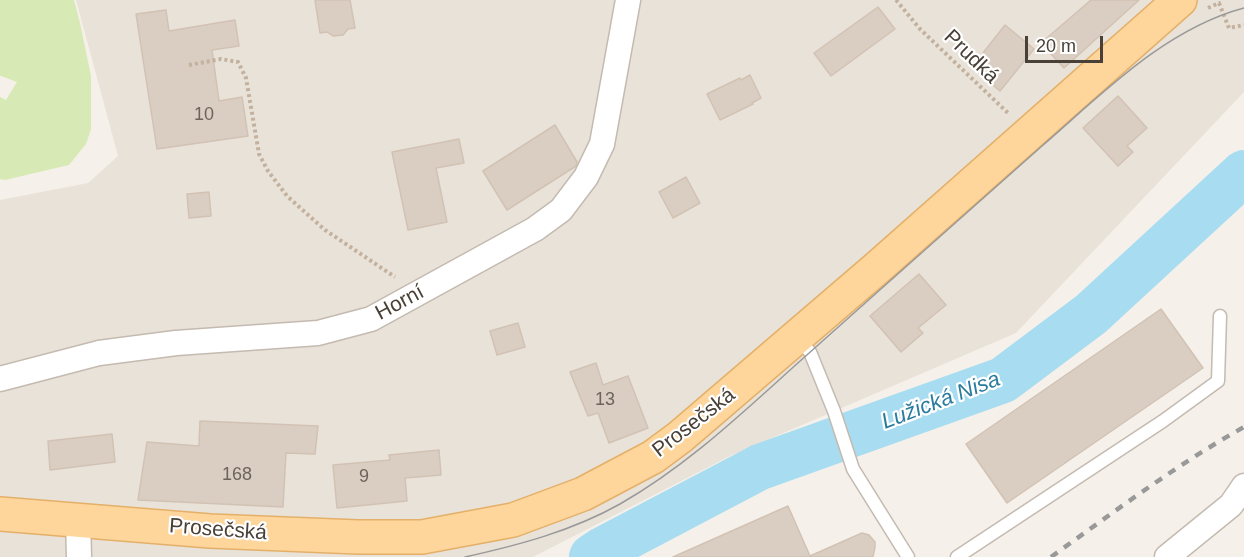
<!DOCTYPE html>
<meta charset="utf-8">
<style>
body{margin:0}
#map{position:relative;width:1244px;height:557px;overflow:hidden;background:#f5f1ea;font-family:Arial,sans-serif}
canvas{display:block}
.scale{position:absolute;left:1025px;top:36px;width:78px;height:27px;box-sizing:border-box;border:3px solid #494138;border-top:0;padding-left:8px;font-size:18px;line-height:21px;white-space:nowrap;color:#494138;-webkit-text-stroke:4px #fff;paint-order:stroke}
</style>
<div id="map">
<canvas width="1244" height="557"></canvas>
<div class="scale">20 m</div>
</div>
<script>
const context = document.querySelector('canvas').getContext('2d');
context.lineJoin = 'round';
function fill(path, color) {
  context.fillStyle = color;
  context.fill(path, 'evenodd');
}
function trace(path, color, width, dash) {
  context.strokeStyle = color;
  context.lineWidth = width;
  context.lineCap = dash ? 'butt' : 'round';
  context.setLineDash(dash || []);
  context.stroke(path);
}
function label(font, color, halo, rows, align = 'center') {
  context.font = font + ' Arial,sans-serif';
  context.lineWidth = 4.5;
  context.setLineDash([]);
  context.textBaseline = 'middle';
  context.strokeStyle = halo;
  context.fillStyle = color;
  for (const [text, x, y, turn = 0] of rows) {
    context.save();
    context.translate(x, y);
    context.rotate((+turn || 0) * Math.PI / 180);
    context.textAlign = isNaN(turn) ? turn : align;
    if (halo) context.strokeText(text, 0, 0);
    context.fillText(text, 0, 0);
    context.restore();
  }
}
fill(new Path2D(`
 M76,0H1244V92L1016,333L730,456L533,557H0V200L88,183L118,156Z`), '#e9e2d8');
fill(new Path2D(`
 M0,0H74L80,23L91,76V129L86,144L69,165L5,180L0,179V97L6,100L17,82L1,76H0Z`), '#d7e9b4');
trace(new Path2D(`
 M592,557L604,549L760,467L1003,380L1091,314L1244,173`), '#a8dcf1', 46);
const building = new Path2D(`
 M315,0H350L355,28L348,29L343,35L333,36L327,32L320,33Z
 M1091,0H1139L1064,68L1041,43Z
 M878,7L895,29L831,76L814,53Z
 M166,10L169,31L235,20L239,46L212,50L219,101L242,97L248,136L157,149L136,14Z
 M1005,25L1034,49L1000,91L972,67Z
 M750,75L761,98L752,103L753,104L720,120L707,94L740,78L741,80Z
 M1118,96L1147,128L1127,146L1133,152L1118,166L1083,128Z
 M555,125L577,162L576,166L507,210L483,171Z
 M459,139L464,163L436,168L447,222L408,230L392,152Z
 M686,177L700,203L673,218L659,192Z
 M209,192L211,216L189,218L187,194Z
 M919,274L946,305L918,328L923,333L901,352L870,316Z
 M1161,309L1203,368L1007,503L966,444Z
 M518,323L525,347L497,355L490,331Z
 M596,363L603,385L628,376L648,428L609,443L598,413L588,416L570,372Z
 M200,421L318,426L315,454L286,453L283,507L138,500L147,442L199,446Z
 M112,434L115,462L50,470L48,441Z
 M439,450L441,475L405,478L407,501L337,508L333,465L390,460L389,455Z
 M788,506L810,556L862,533L869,535L875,542V547L873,557H673Z`);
fill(building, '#dacec3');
trace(building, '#d2c2b3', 1.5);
const service = new Path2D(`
 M798,339L810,352L834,411L853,469L908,557
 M957,557L1163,421L1218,381L1220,316`);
const minor = new Path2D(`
 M0,379L99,353L176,343L318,333L371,319L535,229L561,210L586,177L602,144L628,0
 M78,519L79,557
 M1167,557L1231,505L1244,486`);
const primary = new Path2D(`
 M0,514L210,531L358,537H422L513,520L583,494L653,457L680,437L877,268L1180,0`);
trace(service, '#c4bab0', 15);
trace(minor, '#c4bab0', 27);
trace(primary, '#e4b069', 36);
trace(new Path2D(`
 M896,0L920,29L1009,114
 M1208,8L1219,3L1229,28L1244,25
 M189,65L221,59L238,62L246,78L259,154L268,171L287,196L325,230L395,277`), '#c3b19e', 4, [3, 3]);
trace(service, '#fff', 12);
trace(minor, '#fff', 24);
trace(primary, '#fed59a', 33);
trace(new Path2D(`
 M465,557C519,545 572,531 620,504C687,466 742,413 799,362C880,290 960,218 1042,146C1102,94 1165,29 1244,8`), '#999', 1.5);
trace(new Path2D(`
 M1051,557C1114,512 1176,465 1244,427`), '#999', 4.5, [8, 8]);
label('18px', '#6d645b', null, [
 ["10",204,115],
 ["13",605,400],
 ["168",237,475],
 ["9",364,477]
]);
label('21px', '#494138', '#fff', [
 ["Prudká",971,57,44],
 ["Horní",400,303,-28],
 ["Prosečská",694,423,-38],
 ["Prosečská",218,530,4]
]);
label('italic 22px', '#2b7b9e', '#fff', [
 ["Lužická Nisa",941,401,-21]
]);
</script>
